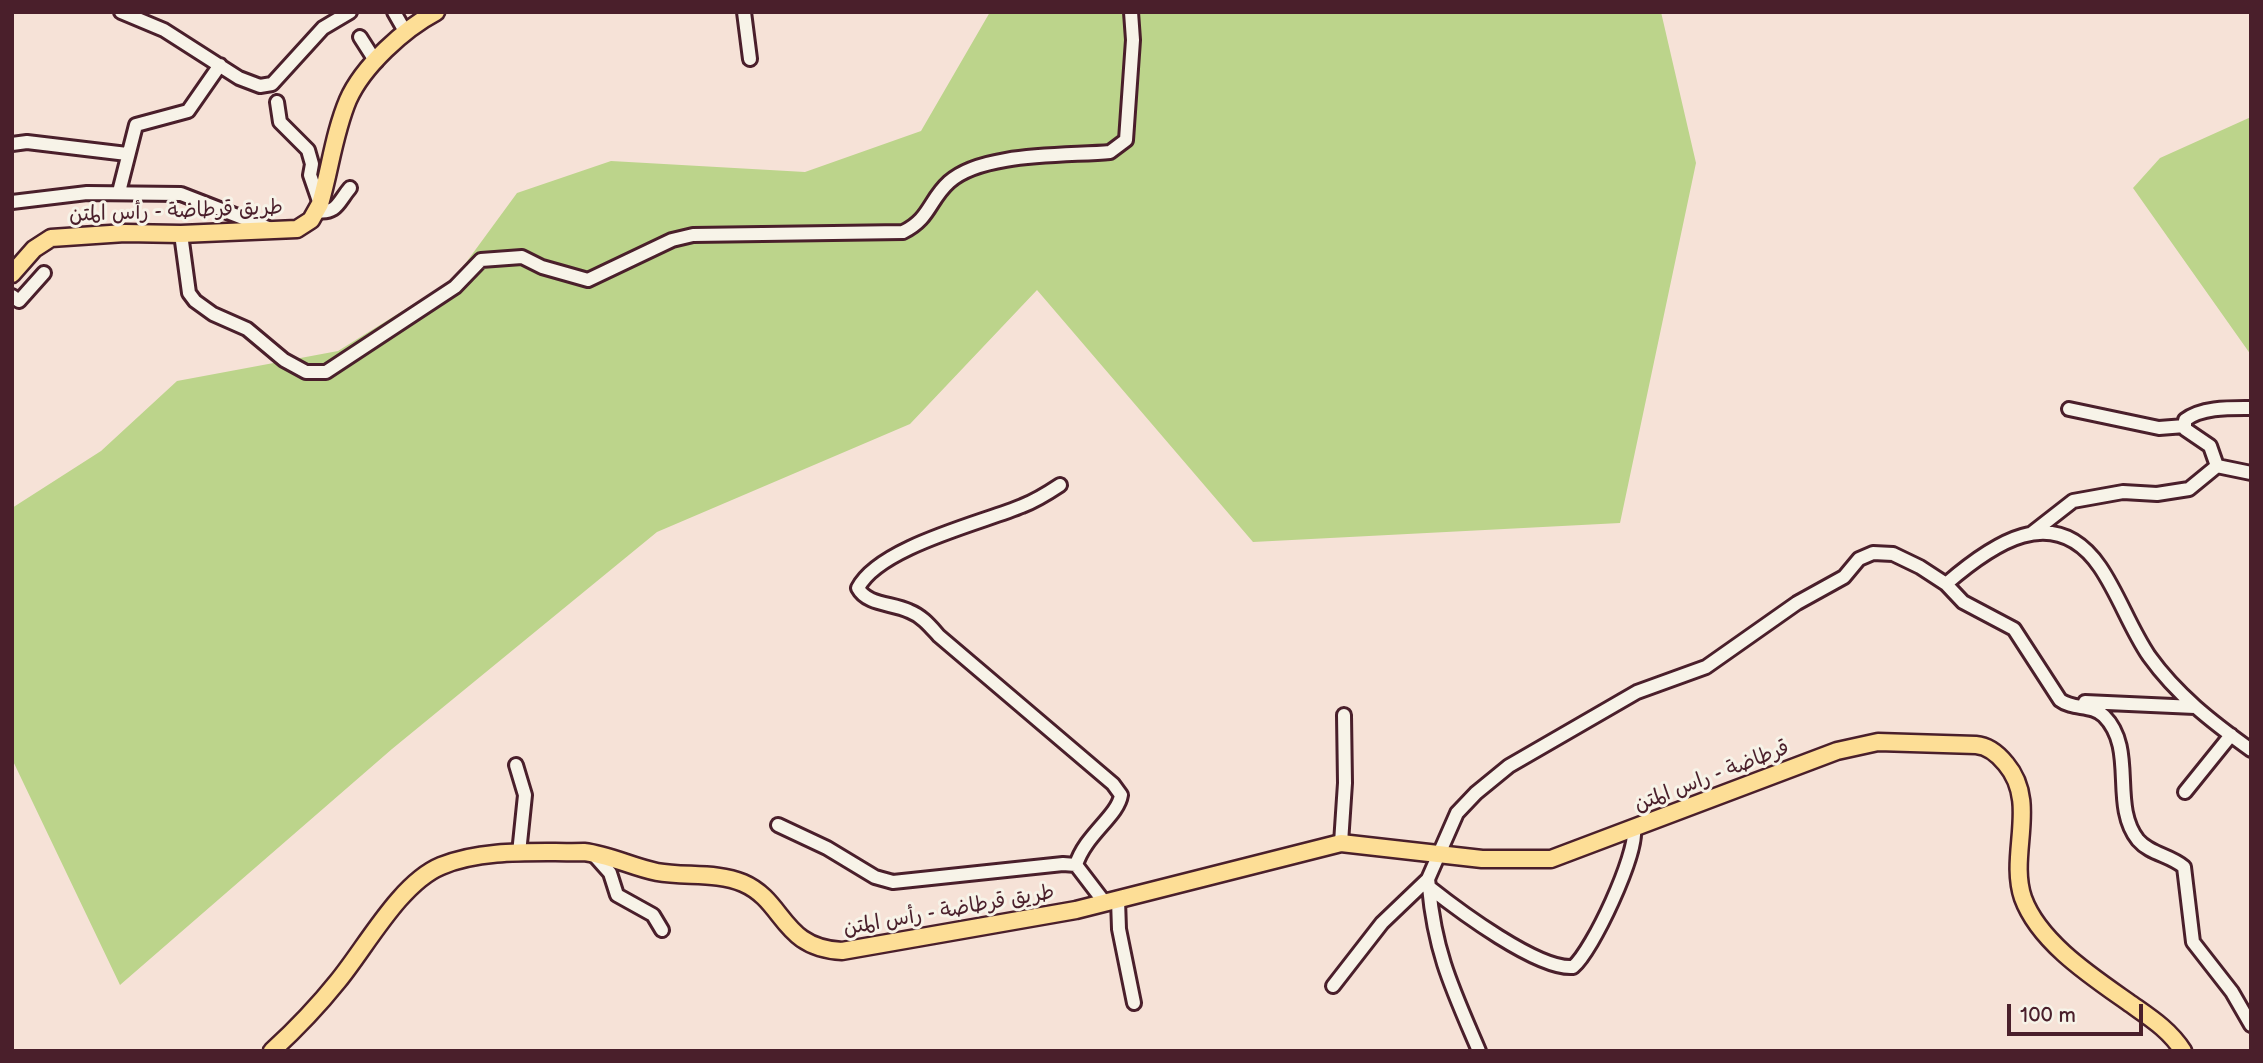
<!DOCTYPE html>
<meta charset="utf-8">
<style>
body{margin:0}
#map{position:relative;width:2263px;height:1063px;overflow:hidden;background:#f6e2d7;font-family:"Balsamiq Sans",sans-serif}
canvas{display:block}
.frame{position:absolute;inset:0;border:14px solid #4a1f2b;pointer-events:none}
.scale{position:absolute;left:2007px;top:1004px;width:136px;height:32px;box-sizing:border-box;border:4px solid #4a1f2b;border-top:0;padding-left:9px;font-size:21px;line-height:24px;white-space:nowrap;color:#4a1f2b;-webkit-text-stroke:5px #f7f3e8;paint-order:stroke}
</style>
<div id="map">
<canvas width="2263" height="1063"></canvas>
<div class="frame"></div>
<div class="scale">100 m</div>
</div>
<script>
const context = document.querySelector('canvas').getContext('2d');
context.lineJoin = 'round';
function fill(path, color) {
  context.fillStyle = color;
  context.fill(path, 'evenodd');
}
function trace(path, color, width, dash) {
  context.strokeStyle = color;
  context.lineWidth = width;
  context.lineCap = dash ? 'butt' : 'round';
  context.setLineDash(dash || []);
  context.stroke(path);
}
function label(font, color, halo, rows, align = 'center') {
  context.font = font + ' "Balsamiq Sans","Playpen Sans Arabic",sans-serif';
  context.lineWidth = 6;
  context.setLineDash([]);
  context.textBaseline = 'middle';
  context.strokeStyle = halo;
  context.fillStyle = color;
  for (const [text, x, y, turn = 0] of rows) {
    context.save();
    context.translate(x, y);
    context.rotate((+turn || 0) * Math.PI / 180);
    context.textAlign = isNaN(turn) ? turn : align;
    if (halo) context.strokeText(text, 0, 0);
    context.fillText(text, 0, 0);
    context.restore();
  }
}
fill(new Path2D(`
 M990,12H1661L1696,163L1620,523L1253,542L1037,290L910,424L657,532L392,749L120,985L12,759V508L101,451L177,381L338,351L454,279L517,193L611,161L805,172L921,131Z
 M2251,117V355L2133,188L2160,158Z`), '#bcd48b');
const minor = new Path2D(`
 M121,12L164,30L239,78L260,86L272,84L323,28L350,12
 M394,12L406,33
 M744,12L750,59
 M360,37L376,62
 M277,102L280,122L308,150L312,164L310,175L320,204
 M12,144L27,142L127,154
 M119,192L136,125L188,111L220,65
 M12,202L87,193L181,194L271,229
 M317,211C337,214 338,202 350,188
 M181,234L189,293L195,301L213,314L247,329L284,360L306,372H326L455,287L481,260L522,257L542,267L588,280L672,240L693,235L903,232C930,219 929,200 949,182C982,152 1066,156 1110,152L1126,140L1133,40L1131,12
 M12,296L19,301L44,273
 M2069,409L2159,428L2185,426
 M2217,466L2251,473
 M1060,485C1048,493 1035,501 1022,506C981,523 879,547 858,588C867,605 892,603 909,611C922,616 930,626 939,636L1113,784L1121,795C1118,816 1085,835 1076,865
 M2032,533L2073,501L2123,492L2157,494L2189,489L2217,466L2210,446L2185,429V420C2202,407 2230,408 2251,408
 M1946,584C1991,545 2054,500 2100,567C2119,595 2130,628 2149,656C2177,695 2212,722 2251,750
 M2085,702L2195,707
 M516,765L525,795L519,853
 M2185,792L2231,735
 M778,825L827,848L875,877L893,882L1063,864L1076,865L1105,903
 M1634,829C1637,855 1593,950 1573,967C1538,970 1458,910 1429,887L1428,879L1457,813L1476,793L1509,766L1637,692L1706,667L1797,603L1844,577L1859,559L1873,553L1893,554L1920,567L1946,584L1963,602L2014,629L2060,700C2073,710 2092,704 2104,716C2137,749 2110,805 2138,840C2150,854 2170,855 2184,867L2193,942L2232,992L2251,1025
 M1341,843L1345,783L1344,715
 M594,855L610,873L617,895L653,915L662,930
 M1429,887C1435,954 1453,990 1479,1051
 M1118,900L1119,929L1134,1003
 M1333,986L1382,923L1428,879`);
const major = new Path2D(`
 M12,274L34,249L51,238L125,233L181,234L297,229L311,220L320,204C330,170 334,133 348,100C363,66 404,29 436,12
 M272,1051C296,1029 318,1006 338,981C366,947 400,883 441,866C484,848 539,853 584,852C610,855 632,867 657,872C685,877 717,872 743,883C785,901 781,948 842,951L1076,910L1341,843L1482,859H1551L1837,751L1878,742L1976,745C1989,746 1998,754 2006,764C2039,803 2008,854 2023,898C2039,942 2091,976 2128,1002C2149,1017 2169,1029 2183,1051`);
trace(minor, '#4a1f2b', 18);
trace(major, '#4a1f2b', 21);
trace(minor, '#f7f3e8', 12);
trace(major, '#fdde96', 16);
label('21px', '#4a1f2b', '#f7f3e8', [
 ["طريق قرطاضة - رأس المتن",176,212,-2],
 ["قرطاضة - راس المتن",1712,777,-21],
 ["طريق قرطاضة - رأس المتن",949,911,-10]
]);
</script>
